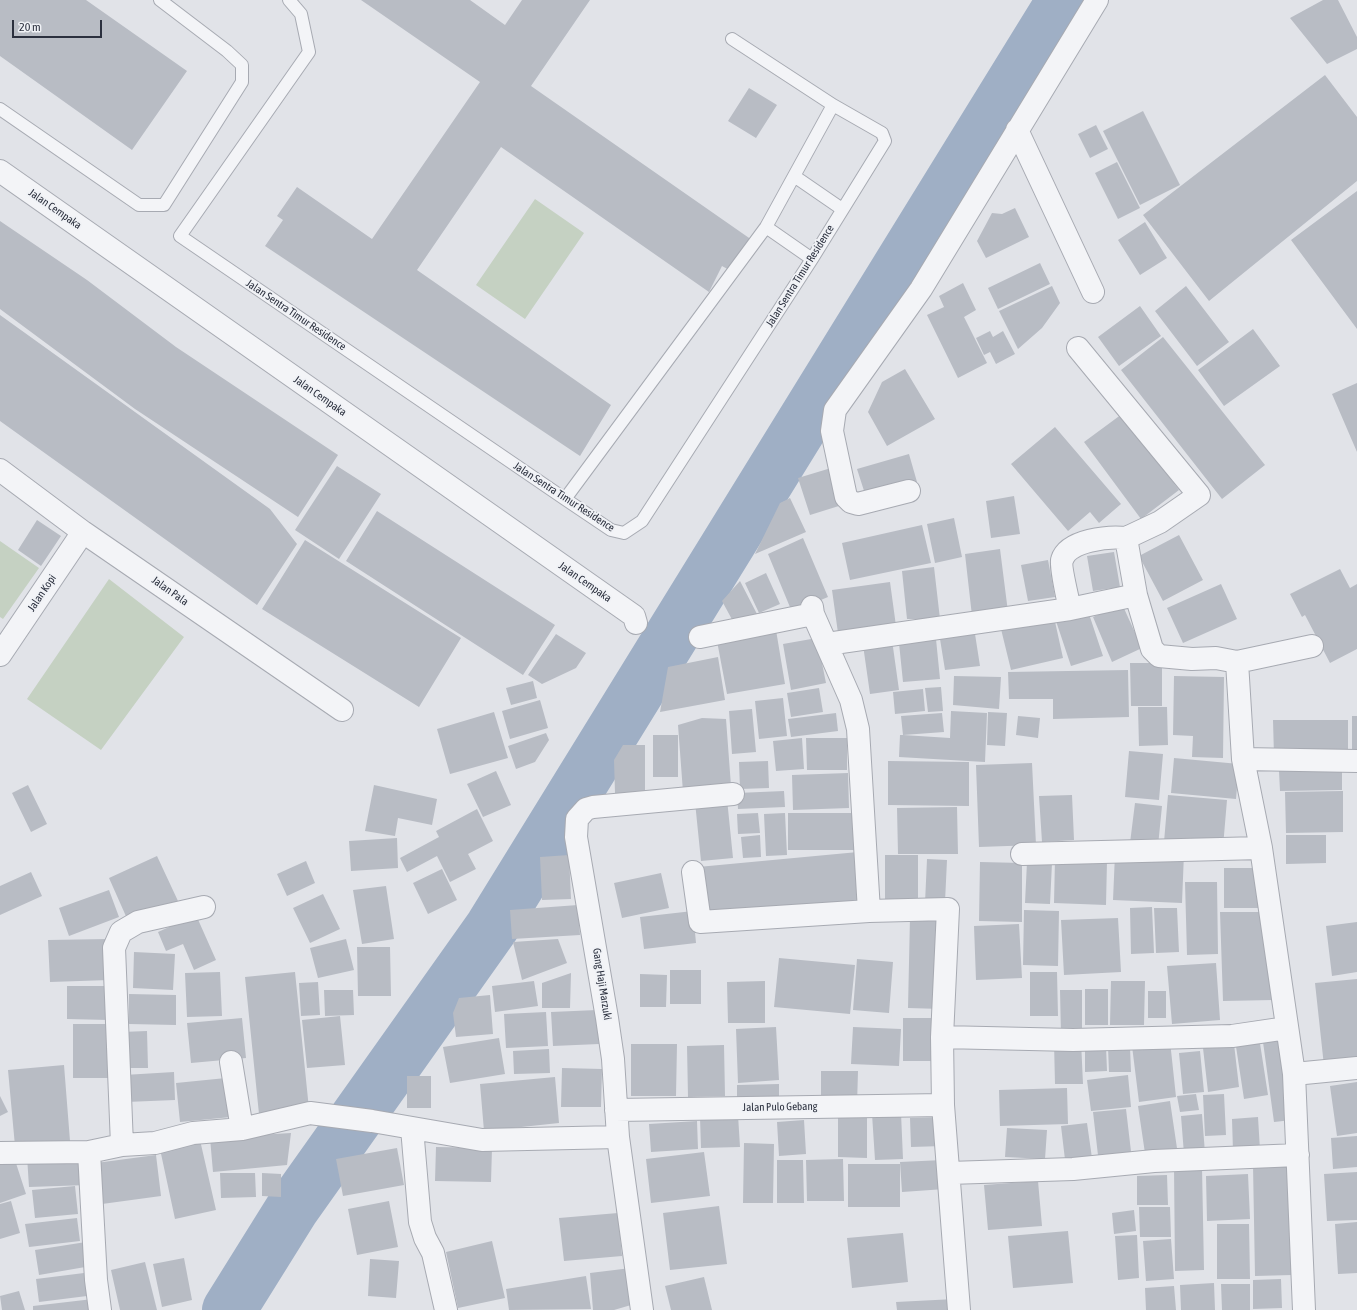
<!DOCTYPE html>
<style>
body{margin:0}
#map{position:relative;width:1357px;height:1310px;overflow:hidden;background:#e1e3e8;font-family:"Asap Condensed",sans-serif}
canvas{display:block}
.scale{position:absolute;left:12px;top:20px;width:90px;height:18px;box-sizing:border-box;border:2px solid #2b303e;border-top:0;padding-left:5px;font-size:12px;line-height:14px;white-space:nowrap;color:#2b303e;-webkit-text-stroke:3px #f0f2f6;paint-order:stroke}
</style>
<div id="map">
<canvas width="1357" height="1310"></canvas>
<div class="scale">20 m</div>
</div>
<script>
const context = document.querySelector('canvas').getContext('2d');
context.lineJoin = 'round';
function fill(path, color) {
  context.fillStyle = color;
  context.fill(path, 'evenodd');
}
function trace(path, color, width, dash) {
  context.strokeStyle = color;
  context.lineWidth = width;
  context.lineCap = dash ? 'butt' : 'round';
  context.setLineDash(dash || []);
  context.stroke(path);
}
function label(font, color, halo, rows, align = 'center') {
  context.font = font + ' "Asap Condensed",sans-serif';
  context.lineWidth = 3.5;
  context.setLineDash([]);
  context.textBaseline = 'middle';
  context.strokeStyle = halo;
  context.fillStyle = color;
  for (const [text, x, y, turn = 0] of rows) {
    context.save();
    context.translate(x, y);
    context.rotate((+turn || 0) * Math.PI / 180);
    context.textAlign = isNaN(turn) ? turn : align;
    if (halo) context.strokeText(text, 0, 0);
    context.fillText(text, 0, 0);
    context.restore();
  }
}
fill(new Path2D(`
 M535,199L584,233L525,319L476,285Z
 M0,541L39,568L3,619L0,617Z
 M109,579L184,637L101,750L27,699Z`), '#c5d1c2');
trace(new Path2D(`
 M229,1310L292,1209L492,927L1064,0`), '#9fafc5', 54);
fill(new Path2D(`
 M0,0H86L187,71L132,150L0,56Z
 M361,0H470L505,25L522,0H590L531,86L752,240L733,272L722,266L709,292L501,147L417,270L611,405L580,456L265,246L283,220L277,216L297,187L372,239L480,82Z
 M1323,0H1338L1357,37V49L1327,64L1290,18Z
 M1325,75L1357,117V181L1209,301L1143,215Z
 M749,88L777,105L756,138L728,121Z
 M1143,111L1180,185L1140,205L1103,131Z
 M1096,125L1108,149L1090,158L1078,134Z
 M1117,162L1140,208L1118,219L1095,173Z
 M1357,191V329L1291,240Z
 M1015,208L1029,237L986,258L977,241L992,213L1002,214Z
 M0,221L87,280L176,347L338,455L298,517L135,409L0,309Z
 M1145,222L1167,258L1140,275L1118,240Z
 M1040,263L1050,284L998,309L988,288Z
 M963,283L976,310L964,317L987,363L958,378L927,315L944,307L939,296Z
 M1052,286L1060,303L1042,328L1018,349L999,311Z
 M1186,286L1229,342L1197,366L1155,311Z
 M1140,306L1161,336L1119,366L1098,337Z
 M0,315L270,509L297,544L257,605L0,421Z
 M1253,329L1280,366L1224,406L1198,370Z
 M990,331L993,337L1003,331L1015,354L996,364L990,352L984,355L976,338Z
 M1163,337L1265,465L1222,499L1121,370Z
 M905,369L935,419L887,446L868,412L882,382Z
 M1357,383V452L1332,394Z
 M1122,414L1179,490L1141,519L1084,442Z
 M1055,427L1121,504L1099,523L1090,512L1068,531L1011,464Z
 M909,454L917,482L866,497L857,469Z
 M337,466L381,494L339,559L295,530Z
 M831,468L842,505L810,515L798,478Z
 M1014,496L1020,534L991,538L986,501Z
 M790,498L806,532L755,554L780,503Z
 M377,511L555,625L523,675L346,561Z
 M954,518L962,557L935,563L927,524Z
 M37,520L61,536L41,566L18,550Z
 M922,525L931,563L850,580L842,543Z
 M1179,535L1203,580L1163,601L1139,556Z
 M803,538L828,597L792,612L768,554Z
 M305,540L461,638L419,707L262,609Z
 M1000,549L1008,612L972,616L965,554Z
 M1114,552L1120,587L1093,591L1087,556Z
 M1048,560L1055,597L1028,601L1021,565Z
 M934,567L940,619H907L902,571Z
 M1340,569L1350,588L1357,584V649L1330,663L1305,615L1302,617L1290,594Z
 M766,573L780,604L759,613L745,583Z
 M740,581L757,614L735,625L722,601Z
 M890,582L896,626L838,633L832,590Z
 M1221,584L1237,619L1183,643L1167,608Z
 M1122,604L1142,648L1112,662L1093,617Z
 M1088,611L1103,656L1071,666L1056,621Z
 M1054,617L1063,658L1011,670L1001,629Z
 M776,630L785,684L727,694L717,641Z
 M556,634L586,653L576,668L542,684L528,675Z
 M975,634L980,666L945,670L940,639Z
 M817,638L826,683L791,690L783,644Z
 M936,639L940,679L903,682L899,643Z
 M892,640L899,690L870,694L863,645Z
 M718,657L725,700L660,712L668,667Z
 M1130,663H1162V706H1131Z
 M1128,670L1129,717L1053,719V699H1009L1008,672Z
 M954,676L1001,677L999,709L953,705Z
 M1174,676L1224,677L1223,758L1192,757L1193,736L1173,735Z
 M533,681L537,698L511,705L506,688Z
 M941,687L943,711L928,712L925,688Z
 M819,688L823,712L791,717L787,693Z
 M923,689L925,711L895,714L893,692Z
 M783,698L787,736L759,739L755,701Z
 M540,700L548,728L510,739L502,711Z
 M1138,707H1167L1168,745L1139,746Z
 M752,709L756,752L732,754L729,711Z
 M951,711L987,713L985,762L899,757L900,735H903L901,716L942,713L944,732L903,735L950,738Z
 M494,712L508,758L450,774L437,729Z
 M988,712L1007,713L1005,746L987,745Z
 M836,713L838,731L791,737L788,719Z
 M1018,716L1040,718L1038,738L1016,735Z
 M1352,716H1357V757H1352Z
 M702,718L726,719L731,786L683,792L678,725Z
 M1273,720H1348V756H1274Z
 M546,733L549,740L535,762L516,769L508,746Z
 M653,735H678V777H653Z
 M802,738L804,769L776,771L773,741Z
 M806,738H847V770H807Z
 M623,745H645V793H615L614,760Z
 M1129,751L1163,754L1159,800L1125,797Z
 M1174,758L1239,764L1236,799L1171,793Z
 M768,761L769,788L740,789L739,762Z
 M888,761L969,762V806L888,805Z
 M1032,763L1036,845L979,847L976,765Z
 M1342,770V790L1280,791L1279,771Z
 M496,771L511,805L483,817L467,784Z
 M848,773L849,808L793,810L792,775Z
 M28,785L47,824L31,832L12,793Z
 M374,785L437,799L432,825L398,818L395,836L365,831Z
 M784,791L785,807L738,809L737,793Z
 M1343,791V832L1286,833L1285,792Z
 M1072,795L1074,840L1042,842L1039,796Z
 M1168,795L1227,800L1223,847L1164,842Z
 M727,799L733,858L701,861L695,802Z
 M1135,803L1162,806L1158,846L1130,843Z
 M957,807L958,854H898L897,808Z
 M477,809L493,841L468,854L476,869L450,882L437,856L407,872L400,858L439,837L436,831Z
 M758,813L760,833L738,834L737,814Z
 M785,813L787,855L766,856L764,814Z
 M788,813H855V850H788Z
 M760,835L761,857L743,858L741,837Z
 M1286,835H1326V863L1286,864Z
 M397,838L398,868L351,871L349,841Z
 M858,852L863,900L702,914L698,867Z
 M1184,853L1182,903L1113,900L1115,854Z
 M569,855L571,899L542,900L540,857Z
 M885,855H918V902H885Z
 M157,856L178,901L129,923L109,878Z
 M927,859L947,860L945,902L925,903Z
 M1055,859L1107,861L1106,905L1054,903Z
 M306,861L315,883L287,896L277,874Z
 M980,862L1022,863V922L979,921Z
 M1027,862L1052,863L1050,904L1025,903Z
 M1224,868H1262V908H1224Z
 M442,869L457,900L428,914L413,883Z
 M31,872L42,896L0,915V886Z
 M661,873L669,908L622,918L614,883Z
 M1185,882H1217L1218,954L1187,955Z
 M386,886L394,939L362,944L353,890Z
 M109,890L119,917L69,936L59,908Z
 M323,894L340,929L310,943L293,908Z
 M578,905L580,935L512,939L510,910Z
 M1152,907L1154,953L1131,954L1130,908Z
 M1154,908H1177L1179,952L1156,953Z
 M1024,910L1059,911L1058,966L1023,965Z
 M693,911L696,943L644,949L640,917Z
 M1220,912H1270L1273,1000L1223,1001Z
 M196,915L216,960L194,970L183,944L166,951L158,932Z
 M910,917L945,918L942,1009L908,1008Z
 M1118,918L1121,972L1064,975L1061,920Z
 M1357,922V972L1332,976L1326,926Z
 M1019,924L1022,978L976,980L974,926Z
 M108,939L109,980L50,982L48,940Z
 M346,939L354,970L318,978L310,948Z
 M558,939L567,963L522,980L513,942Z
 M357,947H390L391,996H358Z
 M134,952L175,954L173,990L133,988Z
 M779,958L855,965L850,1014L774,1007Z
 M857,959L893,962L889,1013L853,1010Z
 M1216,963L1220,1020L1172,1024L1167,966Z
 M670,970H701V1004H670Z
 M220,972L222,1016L187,1017L185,973Z
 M295,972L309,1109L259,1114L245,977Z
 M1030,972H1057L1058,1016H1030Z
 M571,973L570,1008H542V983Z
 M640,974L667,975L666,1007H640Z
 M1357,979V1063L1324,1066L1315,983Z
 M534,981L538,1006L495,1012L492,986Z
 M765,981V1023H728L727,982Z
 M1111,981H1145L1144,1025H1110Z
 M318,982L320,1015L301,1016L299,983Z
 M67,986H109V1020L67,1019Z
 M1085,989H1108V1025H1085Z
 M324,990H353L354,1015L325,1016Z
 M1060,990H1082V1035H1061Z
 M1148,991H1166V1018H1148Z
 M129,994L176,995V1025L129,1024Z
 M490,995L493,1034L456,1037L453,1013L459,998Z
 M597,1010L599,1044L553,1046L551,1012Z
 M546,1012L548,1046L506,1048L504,1014Z
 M340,1016L345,1065L307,1068L302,1020Z
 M242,1018L246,1058L191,1063L187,1023Z
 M903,1018H936V1061H903Z
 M73,1024H116V1078H73Z
 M776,1027L779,1080L738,1083L736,1029Z
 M853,1027L901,1029L899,1066L851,1064Z
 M147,1031L148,1068H123L122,1032Z
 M1259,1037L1268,1095L1244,1099L1235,1040Z
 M499,1038L505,1074L450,1083L443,1047Z
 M1281,1039L1292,1120L1274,1122L1263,1042Z
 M1081,1041L1083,1084H1055L1054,1042Z
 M1170,1041L1176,1097L1139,1102L1132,1046Z
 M631,1044H677L676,1096H631Z
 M1234,1044L1239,1087L1208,1092L1203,1048Z
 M724,1045L725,1096L688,1097L687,1046Z
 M1106,1046L1107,1071L1085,1072V1047Z
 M1108,1047H1130L1131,1072H1109Z
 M549,1049L550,1073L514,1074L513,1051Z
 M1200,1051L1204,1092L1183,1094L1179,1053Z
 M64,1065L70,1141L15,1146L8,1070Z
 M562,1068L602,1069L601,1107H561Z
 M821,1071H858L857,1105L821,1104Z
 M174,1072L175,1100L126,1102L124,1075Z
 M1128,1075L1131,1107L1091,1111L1087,1080Z
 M407,1076H431V1108H407Z
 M555,1077L559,1123L484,1131L480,1084Z
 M226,1078L231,1117L180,1122L176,1083Z
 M1357,1082V1133L1337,1136L1330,1086Z
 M779,1084V1105L737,1106V1085Z
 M1067,1088L1068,1124L1000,1126L999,1090Z
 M1196,1094L1199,1110L1180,1112L1177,1096Z
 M1224,1094L1226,1135L1205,1136L1203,1095Z
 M0,1096L8,1112L0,1116Z
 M1170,1101L1178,1155L1146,1160L1138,1106Z
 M1126,1109L1132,1160L1099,1164L1093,1112Z
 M838,1113H867V1158L838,1157Z
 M901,1113L903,1159L875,1160L872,1114Z
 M1202,1114L1205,1153L1184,1154L1181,1116Z
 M738,1115L740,1147L701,1148L700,1117Z
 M942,1117L943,1146L911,1147L910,1118Z
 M1258,1117L1260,1150L1233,1151L1232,1119Z
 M804,1120L806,1154L779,1156L777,1122Z
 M697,1121L698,1149L651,1152L649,1124Z
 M1087,1123L1093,1165L1066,1168L1061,1126Z
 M1007,1128L1047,1130L1045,1159L1005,1157Z
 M291,1133L287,1165L213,1172L210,1138Z
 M1357,1136V1167L1333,1169L1331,1138Z
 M200,1140L216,1210L175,1219L160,1149Z
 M744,1143L774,1144L773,1203H743Z
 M436,1147L492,1148L491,1182L435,1181Z
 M397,1148L404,1185L343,1196L336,1159Z
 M704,1152L710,1196L651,1203L646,1159Z
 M13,1154L26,1194L0,1203V1158Z
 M86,1154L88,1185L29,1187L27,1156Z
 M156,1155L161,1196L102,1204L96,1163Z
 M843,1159L844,1201H807L806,1160Z
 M777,1160H803L804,1203H777Z
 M943,1160L945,1189L902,1192L900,1162Z
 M848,1164H900V1207H848Z
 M1288,1164L1292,1275L1255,1276L1253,1165Z
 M1174,1167H1202L1204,1270L1175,1271Z
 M1357,1172V1220L1327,1221L1324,1174Z
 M220,1173H255L256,1197L221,1198Z
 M262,1173L281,1174V1197L262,1196Z
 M1248,1174L1250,1219L1207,1221L1206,1176Z
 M1167,1175L1168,1205H1137V1176Z
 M1038,1181L1042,1226L988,1230L984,1185Z
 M75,1186L78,1214L35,1218L32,1190Z
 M11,1201L20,1233L0,1239V1204Z
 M389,1201L398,1247L357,1255L348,1209Z
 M719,1206L727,1264L670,1270L663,1213Z
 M1139,1207H1170L1171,1237H1140Z
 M1134,1210L1136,1231L1114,1234L1112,1213Z
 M618,1213L622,1256L564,1261L559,1218Z
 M77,1218L80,1241L29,1247L25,1224Z
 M1357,1222V1273L1338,1274L1335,1224Z
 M1217,1224H1249L1250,1279H1217Z
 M1068,1231L1073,1283L1013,1288L1008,1236Z
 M903,1233L908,1282L852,1288L847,1238Z
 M1137,1235L1139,1278L1118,1280L1115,1236Z
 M1171,1239L1174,1279L1146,1281L1143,1241Z
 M492,1241L505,1298L458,1308L446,1252Z
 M86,1242L91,1266L39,1275L35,1250Z
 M184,1258L192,1300L162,1307L153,1264Z
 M370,1259L399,1261L396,1298L368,1296Z
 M145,1262L157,1310H120L111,1270Z
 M631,1268V1305L614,1310H593L590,1273Z
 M92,1272L95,1295L39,1302L36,1279Z
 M586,1276L591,1309L509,1310L506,1289Z
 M704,1277L712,1310H671L665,1286Z
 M1281,1279L1282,1308L1253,1309V1280Z
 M1214,1283L1215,1310H1181L1180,1285Z
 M1221,1284H1250V1310H1222Z
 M1174,1286L1176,1310H1146L1145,1288Z
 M19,1291L25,1310H2L0,1296Z
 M93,1299L94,1310H33V1306Z
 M955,1299L956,1310H897L896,1302Z`), '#b8bcc4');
const lane = new Path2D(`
 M289,0L301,14L309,52L180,236L565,499L611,530L624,533L642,521L812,259L885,141L882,133L833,105
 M0,109L139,205H164L242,82V65L227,51L160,0
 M794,176L842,209
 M766,227L812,259
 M565,499L766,227L833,105L732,39`);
const street = new Path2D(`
 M1017,130L1093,292
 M0,171L634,616L636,623
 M1078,348L1199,495L1160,522L1126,538L1136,595L1152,649L1159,656L1192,659L1216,658L1237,662
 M0,470L83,532L342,710
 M909,491L858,504L851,502L846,497L832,431L835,410L921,289L1097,0
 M812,607L813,614L851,700L858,729L869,911
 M1070,609C1068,600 1060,566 1062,560C1068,540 1109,536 1126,538
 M700,637L813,614
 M827,644L1070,609L1136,595
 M1312,646L1237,662L1243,759L1261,848L1294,1074L1357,1068
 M0,655L83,532
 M1243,759L1357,761
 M1022,854L1261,848
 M693,872L700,922L869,911L948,909L942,1037L943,1105L959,1310
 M942,1037L1073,1040L1232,1036L1287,1028
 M231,1062L242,1129
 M1294,1074L1304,1310
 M616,1110L943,1105
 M412,1128L420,1222L425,1238L433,1253L446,1310
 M122,1145L114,948L121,932L138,922L204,907
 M0,1153L89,1152
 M949,1173L1073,1169L1154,1161L1298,1155
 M100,1310L96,1280L89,1152L122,1145L155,1143L193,1133L242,1129L310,1113L372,1121L482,1140L618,1137
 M642,1310L618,1137L613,1059L607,1018L576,837L577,819L586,809L593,807L733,794`);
trace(lane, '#a7aab2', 14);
trace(street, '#a7aab2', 24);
trace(lane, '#f3f4f7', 12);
trace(street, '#f3f4f7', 22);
label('11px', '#2b303e', '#f0f2f6', [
 ["Jalan Cempaka",55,209,35],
 ["Jalan Sentra Timur Residence",800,276,-58],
 ["Jalan Sentra Timur Residence",296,315,34],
 ["Jalan Cempaka",320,396,35],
 ["Jalan Sentra Timur Residence",564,497,33],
 ["Jalan Cempaka",585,582,35],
 ["Jalan Pala",170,591,35],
 ["Jalan Kopi",42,593,-56],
 ["Gang Haji Marzuki",602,984,81],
 ["Jalan Pulo Gebang",780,1107,-1]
]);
</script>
